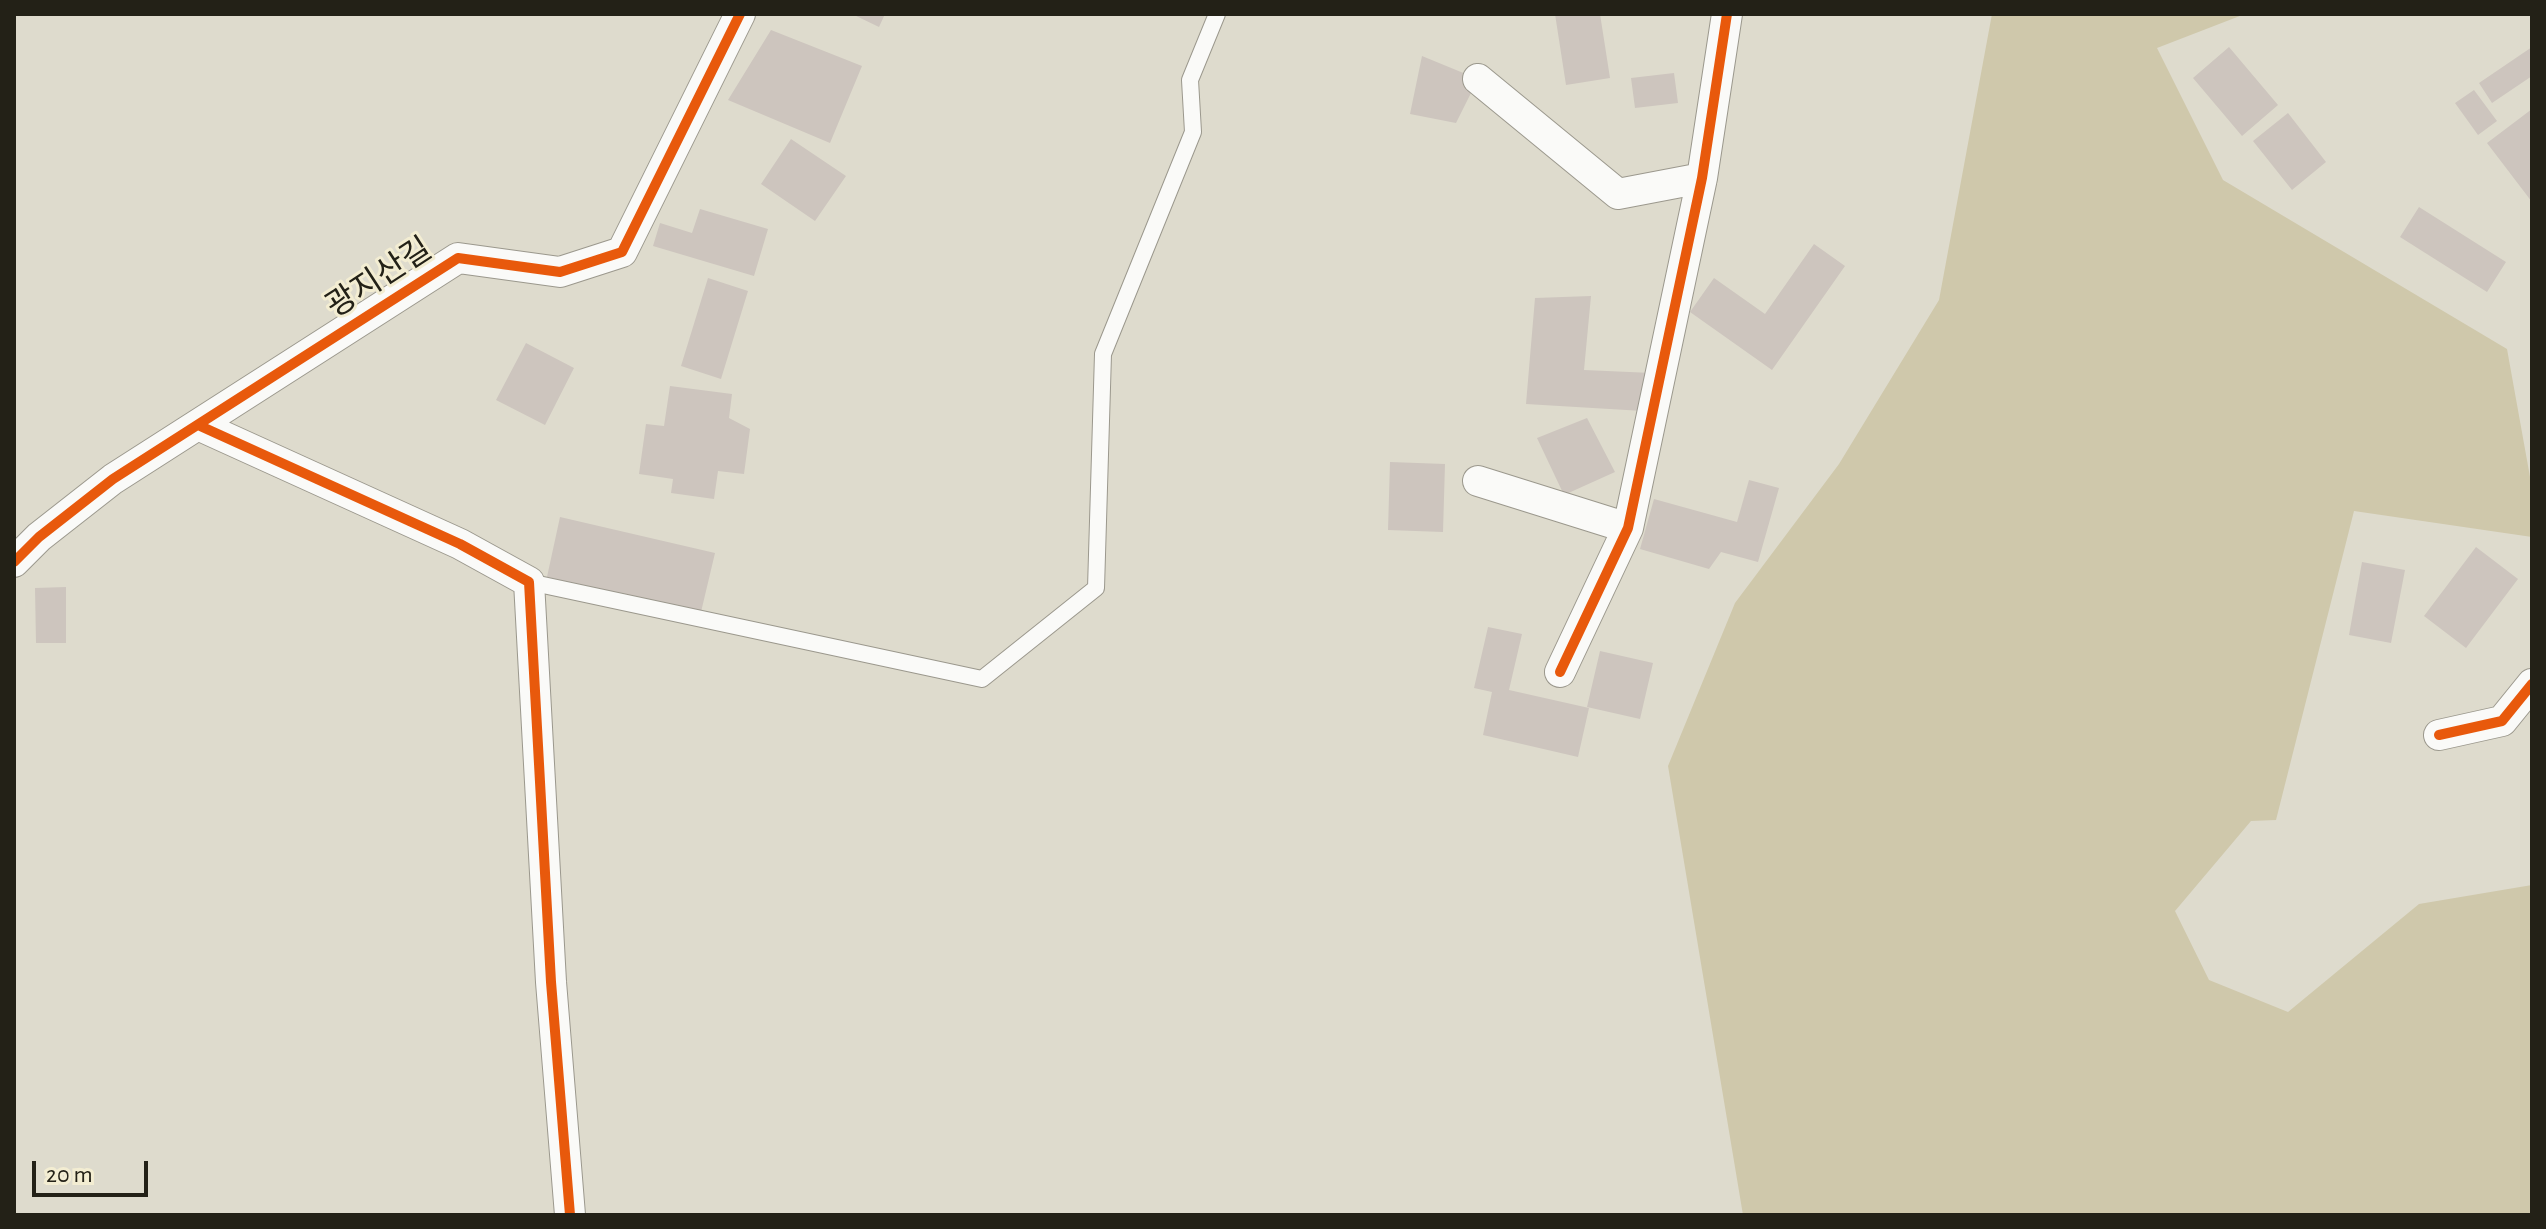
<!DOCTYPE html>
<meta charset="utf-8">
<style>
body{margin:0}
#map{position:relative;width:2546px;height:1229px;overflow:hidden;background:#dedbcd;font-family:"Alegreya Sans",sans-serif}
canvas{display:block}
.frame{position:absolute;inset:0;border:16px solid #232117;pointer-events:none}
.scale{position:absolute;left:32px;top:1161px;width:116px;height:36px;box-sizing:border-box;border:4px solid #232117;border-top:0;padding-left:10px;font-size:24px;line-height:28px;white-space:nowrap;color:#232117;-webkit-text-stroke:6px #f3edd2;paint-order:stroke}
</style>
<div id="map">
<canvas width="2546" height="1229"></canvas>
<div class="frame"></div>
<div class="scale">20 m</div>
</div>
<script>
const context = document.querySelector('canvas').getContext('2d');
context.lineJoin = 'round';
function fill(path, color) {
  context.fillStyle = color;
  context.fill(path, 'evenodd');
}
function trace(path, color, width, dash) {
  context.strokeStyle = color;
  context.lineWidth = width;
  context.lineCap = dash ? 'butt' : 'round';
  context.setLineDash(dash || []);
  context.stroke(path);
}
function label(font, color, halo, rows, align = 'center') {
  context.font = font + ' "Alegreya Sans","Noto Sans KR",sans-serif';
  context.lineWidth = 6;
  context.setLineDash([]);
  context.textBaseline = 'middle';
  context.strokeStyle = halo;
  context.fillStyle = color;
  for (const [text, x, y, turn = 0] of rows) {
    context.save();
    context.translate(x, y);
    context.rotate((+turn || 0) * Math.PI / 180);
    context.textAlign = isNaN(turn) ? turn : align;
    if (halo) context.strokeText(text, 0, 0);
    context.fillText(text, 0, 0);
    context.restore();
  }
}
fill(new Path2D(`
 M1992,14H2245L2157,48L2223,180L2507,349L2532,488V537L2354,511L2276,820L2251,821L2175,911L2209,980L2288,1012L2419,904L2532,885V1215H1743L1668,766L1735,603L1839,464L1939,300Z`), '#cfc8ab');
fill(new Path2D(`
 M852,14H885L879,27Z
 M1555,14H1600L1610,78L1566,85Z
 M771,30L862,66L830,143L728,100Z
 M2229,47L2278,105L2242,136L2193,78Z
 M2532,47V76L2492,103L2479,83Z
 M1422,56L1478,79L1456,123L1410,114Z
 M1674,73L1678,103L1635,108L1631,78Z
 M2474,90L2497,121L2478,135L2455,103Z
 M2532,109V202L2487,143Z
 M2288,113L2326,162L2292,190L2253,141Z
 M791,139L846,176L815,221L761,184Z
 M2419,207L2506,262L2487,292L2400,237Z
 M700,209L768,229L754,276L653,246L660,223L692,233Z
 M1814,244L1845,266L1772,370L1690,312L1714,278L1765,314Z
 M708,278L748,291L721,379L681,366Z
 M1591,296L1584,370L1652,373L1643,411L1526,404L1535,298Z
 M526,343L574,368L545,425L496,400Z
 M670,386L732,394L729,418L750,429L744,474L718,471L714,499L671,493L673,479L639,474L646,424L664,426Z
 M1587,418L1615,472L1564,495L1537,438Z
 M1390,462L1445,464L1443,532L1388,530Z
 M1749,480L1779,488L1758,562L1721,552L1709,569L1640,549L1654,499L1737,522Z
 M560,517L715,553L701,612L547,577Z
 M2476,547L2518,579L2466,648L2424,616Z
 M2362,562L2405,570L2391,643L2349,635Z
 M66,587V643H36L35,588Z
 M1488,627L1522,634L1509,690L1589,708L1578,757L1483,735L1492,692L1474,688Z
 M1600,651L1653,663L1640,719L1587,707Z`), '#cdc5be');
const service = new Path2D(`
 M529,582L982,679L1096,588L1103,354L1193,132L1190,80L1217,14`);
const minor = new Path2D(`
 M1478,79L1618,194L1702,178
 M198,425L460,544L529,582L551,982L570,1215
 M1478,481L1628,528
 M14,562L39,537L113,479L458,258L560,272L622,252L740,14
 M1560,672L1628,528L1702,178L1727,14
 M2439,735L2502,721L2532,684`);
trace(service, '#9b988d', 18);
trace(minor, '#9b988d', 32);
trace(service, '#fafaf8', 16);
trace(minor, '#fafaf8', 30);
trace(new Path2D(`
 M198,425L460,544L529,582L551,982L570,1215
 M14,562L39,537L113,479L458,258L560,272L622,252L740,14
 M1560,672L1628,528L1702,178L1727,14
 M2439,735L2502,721L2532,684`), '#e8590c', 10);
label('32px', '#232117', '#f3edd2', [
 ["광지산길",379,278,-33]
]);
</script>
